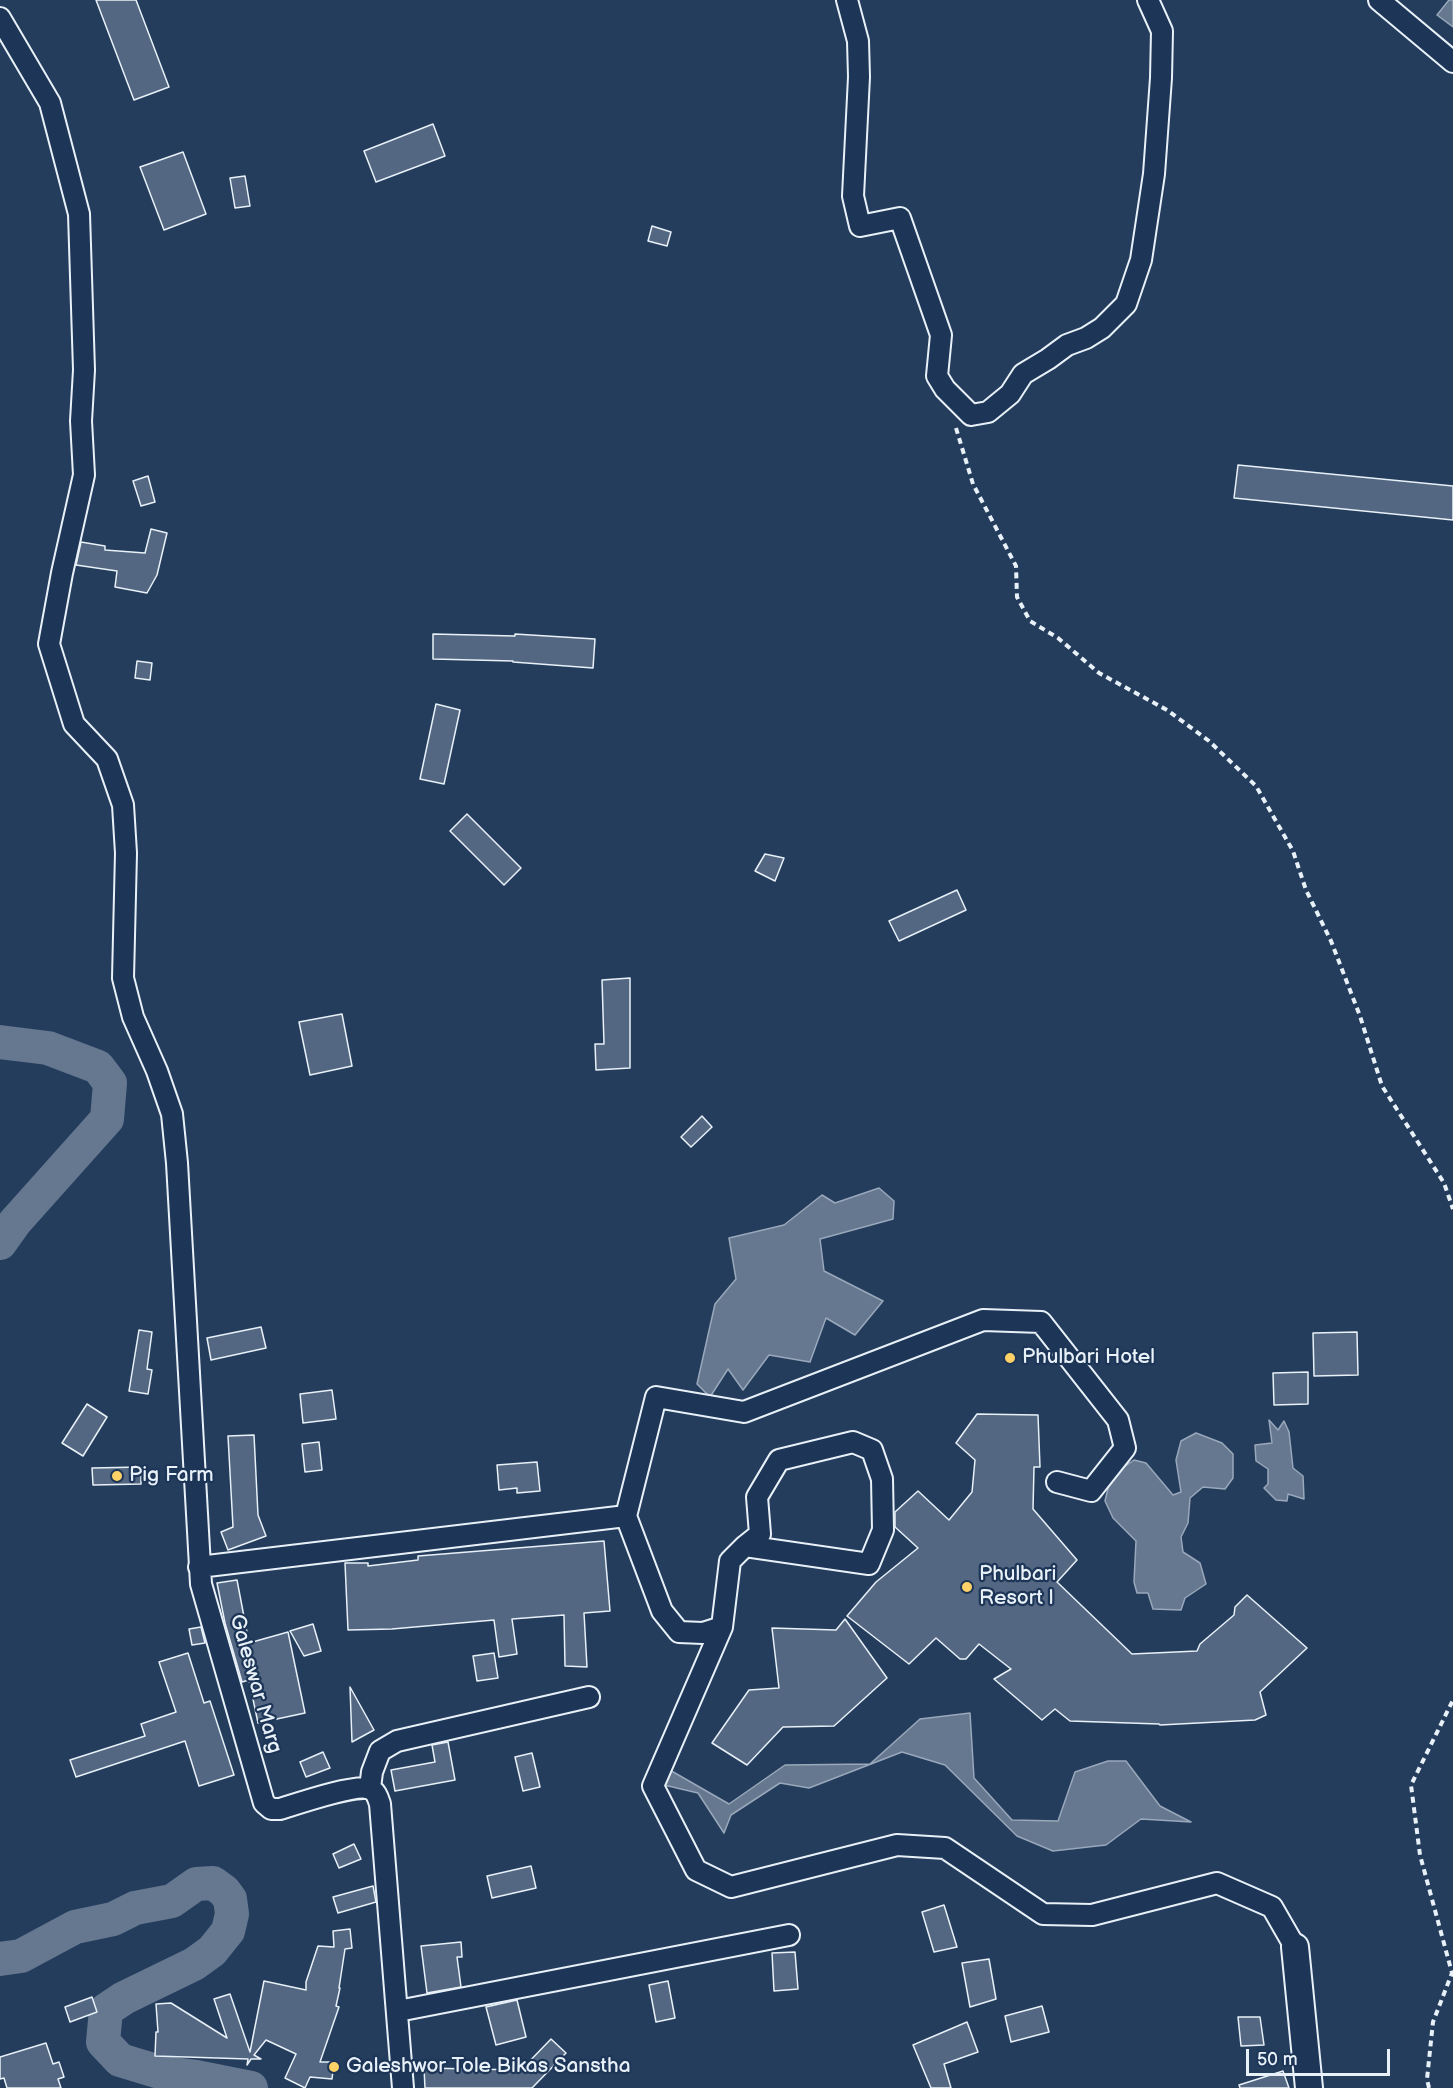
<!DOCTYPE html>
<style>
body{margin:0}
#map{position:relative;width:1453px;height:2088px;overflow:hidden;background:#253d5d;font-family:"Balsamiq Sans",sans-serif}
canvas{display:block}
.scale{position:absolute;left:1246px;top:2049px;width:144px;height:27px;box-sizing:border-box;border:3px solid #e8f1f8;border-top:0;padding-left:8px;font-size:18px;line-height:21px;white-space:nowrap;color:#e8f1f8;-webkit-text-stroke:4px #1d3557;paint-order:stroke}
</style>
<div id="map">
<canvas width="1453" height="2088"></canvas>
<div class="scale">50 m</div>
</div>
<script>
const context = document.querySelector('canvas').getContext('2d');
context.lineJoin = 'round';
function fill(path, color) {
  context.fillStyle = color;
  context.fill(path, 'evenodd');
}
function trace(path, color, width, dash) {
  context.strokeStyle = color;
  context.lineWidth = width;
  context.lineCap = dash ? 'butt' : 'round';
  context.setLineDash(dash || []);
  context.stroke(path);
}
function label(font, color, halo, rows, align = 'center') {
  context.font = font + ' "Balsamiq Sans",sans-serif';
  context.lineWidth = 4.5;
  context.setLineDash([]);
  context.textBaseline = 'middle';
  context.strokeStyle = halo;
  context.fillStyle = color;
  for (const [text, x, y, turn = 0] of rows) {
    context.save();
    context.translate(x, y);
    context.rotate((+turn || 0) * Math.PI / 180);
    context.textAlign = isNaN(turn) ? turn : align;
    if (halo) context.strokeText(text, 0, 0);
    context.fillText(text, 0, 0);
    context.restore();
  }
}
const water = new Path2D(`
 M1449,0H1453V27L1437,15Z
 M879,1188L894,1201L893,1219L820,1239L824,1271L883,1301L855,1335L826,1318L810,1362L769,1355L743,1390L728,1369L710,1397L697,1384L715,1304L736,1279L729,1238L784,1225L822,1195L835,1203Z
 M1269,1420L1278,1430L1284,1421L1289,1432L1293,1468L1303,1476L1304,1499L1288,1494L1287,1501L1276,1500L1264,1488L1268,1484V1469L1256,1461L1255,1445L1272,1443Z
 M1196,1433L1222,1443L1233,1454V1478L1225,1489L1203,1487L1190,1498L1188,1523L1181,1537L1183,1552L1200,1563L1206,1584L1185,1598L1181,1610L1153,1609L1148,1593H1137L1134,1582L1136,1541L1113,1518L1105,1501L1111,1476L1134,1460L1146,1463L1173,1495L1181,1492L1176,1460L1181,1441Z
 M970,1713L974,1778L1012,1820L1058,1821L1075,1772L1108,1761H1126L1160,1806L1191,1822L1141,1819L1106,1845L1053,1851L1017,1836L945,1765L902,1752L809,1788L780,1783L731,1815L724,1833L698,1793L664,1785L668,1769L729,1804L785,1765L870,1764L920,1719Z`);
fill(water, '#657890');
trace(water, '#99a8ba', 1.5);
trace(new Path2D(`
 M0,1042L48,1048L98,1067L110,1083L107,1119L15,1222L0,1243
 M0,1959L21,1956L75,1927L113,1919L135,1908L172,1901L196,1884L213,1883L224,1891L230,1899L232,1914L228,1931L212,1951L194,1964L124,1998L106,2010L103,2042L120,2060L163,2073L196,2077L251,2088`), '#657890', 34);
const building = new Path2D(`
 M96,0H136L169,87L134,100Z
 M433,124L445,156L376,182L364,151Z
 M183,152L206,214L164,230L140,167Z
 M245,176L250,206L235,208L230,178Z
 M652,226L671,232L667,246L648,241Z
 M1238,465L1453,486V520L1234,498Z
 M148,476L155,502L141,506L133,481Z
 M151,529L167,533L157,575L147,593L115,587L117,571L76,565L81,542L105,546V550L145,553Z
 M433,634L515,636V634L595,639L593,668L513,662V661L433,659Z
 M137,661L152,663L150,680L135,678Z
 M436,704L460,710L444,784L420,779Z
 M467,814L521,868L504,885L450,831Z
 M765,854L784,858L775,881L755,871Z
 M957,890L966,910L899,941L889,921Z
 M630,978V1068L596,1070L595,1044H604L602,980Z
 M342,1014L352,1066L310,1075L299,1022Z
 M702,1116L712,1127L691,1147L681,1137Z
 M261,1327L266,1348L211,1360L207,1338Z
 M139,1330L152,1332L147,1369L152,1370L148,1394L129,1391Z
 M1357,1332L1358,1375L1314,1376L1313,1333Z
 M1308,1372V1404L1274,1405L1273,1373Z
 M332,1390L336,1419L303,1423L300,1394Z
 M87,1404L107,1417L83,1456L62,1443Z
 M977,1414L1038,1415L1040,1467H1034L1033,1509L1077,1560L1057,1582L1132,1654L1197,1651L1200,1644L1234,1615L1235,1607L1247,1595L1307,1648L1260,1692L1266,1715L1255,1720L1160,1725L1159,1724L1070,1721L1055,1709L1042,1720L994,1679L1011,1669L979,1644L966,1659H960L936,1638L909,1664L847,1616L876,1582L918,1548L895,1527V1512L918,1491L949,1520L972,1492L975,1460L956,1443Z
 M254,1435L258,1515L266,1536L228,1550L221,1532L233,1527L228,1436Z
 M319,1442L322,1470L305,1472L302,1444Z
 M537,1462L540,1491L517,1493V1488L499,1490L497,1465Z
 M141,1467V1484L93,1485L92,1468Z
 M604,1541L610,1611L584,1613L587,1667L565,1666L564,1615L512,1619L517,1654L499,1657L494,1620L392,1629L348,1630L345,1563H368V1566L418,1560V1556Z
 M237,1580L249,1643L288,1632L305,1713L258,1723L249,1680L242,1682L225,1623L217,1583Z
 M845,1619L887,1678L834,1726L783,1727L747,1765L712,1743L749,1690L779,1688L772,1628L836,1630Z
 M313,1624L321,1651L304,1656L290,1631Z
 M201,1627L205,1643L192,1645L189,1629Z
 M188,1653L204,1703L210,1701L234,1775L199,1786L185,1741L76,1777L70,1760L145,1736L141,1724L176,1712L159,1662Z
 M494,1653L498,1678L477,1681L473,1656Z
 M350,1687L374,1730L352,1742Z
 M448,1742L455,1780L395,1791L391,1770L435,1762L432,1745Z
 M323,1752L330,1768L306,1777L300,1762Z
 M532,1753L540,1787L523,1791L515,1757Z
 M354,1844L361,1859L339,1868L333,1854Z
 M531,1866L536,1888L492,1898L487,1876Z
 M373,1886L376,1902L338,1913L333,1897Z
 M944,1905L957,1947L934,1952L922,1912Z
 M350,1929L352,1948L345,1949L339,1988H340L336,2006L339,2007L320,2062H334L332,2079L310,2077L305,2088L285,2078L296,2054L266,2040L254,2055L261,2059H251L247,2065L248,2059L155,2056L156,2032H158L156,2004L171,2003L227,2038L214,1999L230,1994L250,2052L264,1981L306,1990V1982L318,1946L334,1947L333,1931Z
 M461,1942L462,1957H457L461,1987L427,1993L421,1946Z
 M795,1952L798,1989L774,1991L772,1953Z
 M989,1959L996,1999L970,2007L962,1963Z
 M668,1981L675,2018L656,2022L649,1985Z
 M92,1997L97,2012L70,2022L65,2007Z
 M517,2000L526,2037L496,2045L486,2007Z
 M1042,2006L1049,2032L1011,2042L1005,2016Z
 M1238,2017H1260L1264,2045L1241,2046Z
 M967,2022L978,2052L944,2064L951,2088H931L913,2045Z
 M551,2039L566,2053L532,2088H425L424,2068L521,2070Z
 M46,2043L53,2064L59,2062L64,2077L58,2079L61,2088H7L4,2078L0,2079V2057Z
 M1283,2071L1289,2088H1240L1239,2085Z`);
fill(building, '#536782');
trace(building, '#e8f1f8', 1.5);
const minor = new Path2D(`
 M847,0L858,41L859,77L853,196L860,226L900,218L941,335L937,376L945,389L971,415L988,412L1010,394L1023,374L1048,359L1067,345L1086,338L1102,328L1126,304L1141,260L1154,174L1161,78L1162,31L1148,0
 M1379,0L1453,62
 M0,18L50,103L79,214L84,370L81,421L84,475L62,573L49,644L74,724L107,759L123,805L126,853L123,978L133,1017L157,1071L172,1114L177,1163L201,1584L264,1803L271,1809H280C296,1804 358,1783 370,1789C376,1791 378,1798 380,1804L403,2088
 M745,1546L760,1534L757,1497L779,1460L853,1442L872,1450L882,1479L883,1530L869,1564L745,1546L730,1561L722,1627L653,1786L696,1870L731,1887L897,1845L945,1848L1043,1914L1092,1915L1217,1883L1272,1907L1295,1947
 M199,1567L626,1516
 M722,1627L703,1633L679,1632L662,1611L626,1516L656,1397L744,1412L983,1320L1041,1322L1118,1420L1125,1448L1091,1491L1057,1482
 M370,1788L372,1772L380,1751L397,1741L589,1697
 M398,2011L789,1935`);
const major = new Path2D(`
 M1295,1947L1309,2088`);
trace(minor, '#e8f1f8', 24);
trace(major, '#e8f1f8', 30);
trace(new Path2D(`
 M956,428L973,484L1016,566L1017,597L1030,621L1058,638L1099,673L1167,710L1209,741L1256,786L1293,851L1306,890L1331,941L1360,1016L1382,1086L1444,1183L1453,1209
 M1429,2088L1427,2079L1433,2022L1452,1973L1420,1855L1411,1785L1453,1700`), '#e8f1f8', 4, [6, 4.5]);
trace(minor, '#1d3557', 20);
trace(major, '#1d3557', 26);
for (const [x, y, r, color] of [
 [1010,1358,6,"#ffd166"],
 [117,1476,6,"#ffd166"],
 [967,1587,6,"#ffd166"],
 [334,2067,6,"#ffd166"]
]) {
  const dot = new Path2D();
  dot.arc(x, y, r, 0, 2 * Math.PI);
  context.fillStyle = color;
  context.fill(dot);
  trace(dot, '#1d3557', 2);
}
label('21px', '#e8f1f8', '#1d3557', [
 ["Phulbari Hotel",1022,1358],
 ["Pig Farm",129,1476],
 ["Phulbari",979,1575],
 ["Resort l",979,1599],
 ["Galeshwor Tole Bikas Sanstha",346,2067]
], 'left');
label('21px', '#e8f1f8', '#1d3557', [
 ["Galeswar Marg",255,1684,74]
]);
</script>
